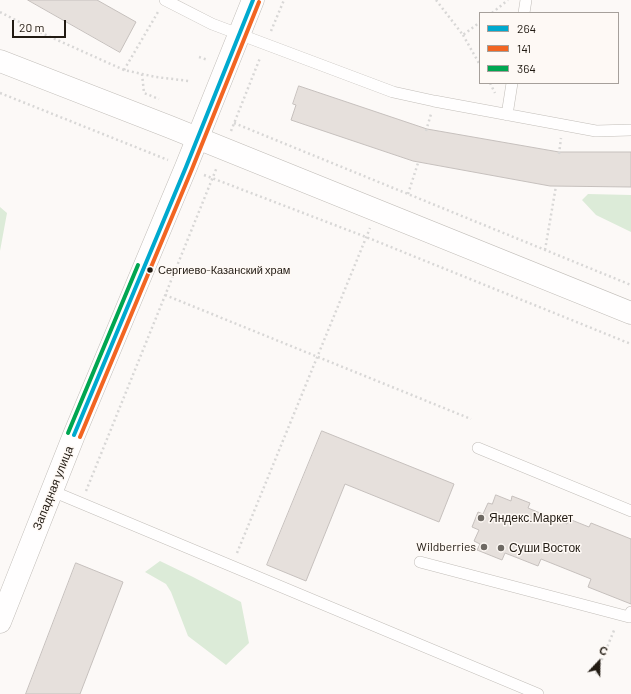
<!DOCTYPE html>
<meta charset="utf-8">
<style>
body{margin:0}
#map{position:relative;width:631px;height:694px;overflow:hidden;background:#fcf9f7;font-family:Barlow,sans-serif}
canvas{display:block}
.legend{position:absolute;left:479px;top:12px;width:140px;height:72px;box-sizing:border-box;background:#fef9f5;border:1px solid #a6a09b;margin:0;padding:5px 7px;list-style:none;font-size:12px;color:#221b13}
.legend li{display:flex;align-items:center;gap:8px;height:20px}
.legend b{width:20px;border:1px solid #a6a09b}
.north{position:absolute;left:579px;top:642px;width:40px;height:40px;-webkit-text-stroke:3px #fef9f5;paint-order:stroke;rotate:22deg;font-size:11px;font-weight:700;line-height:16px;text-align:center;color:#221b13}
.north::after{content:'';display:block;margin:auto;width:14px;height:18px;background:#221b13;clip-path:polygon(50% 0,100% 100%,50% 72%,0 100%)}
.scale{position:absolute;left:12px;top:20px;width:54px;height:18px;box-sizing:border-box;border:2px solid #221b13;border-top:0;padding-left:5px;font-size:12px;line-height:14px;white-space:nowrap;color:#221b13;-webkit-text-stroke:3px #fef9f5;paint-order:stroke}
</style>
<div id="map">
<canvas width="631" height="694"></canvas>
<ul class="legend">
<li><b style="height:5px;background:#00a9ce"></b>264</li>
<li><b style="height:5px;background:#f26522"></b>141</li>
<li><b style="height:5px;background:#00a651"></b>364</li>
</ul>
<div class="north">С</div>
<div class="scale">20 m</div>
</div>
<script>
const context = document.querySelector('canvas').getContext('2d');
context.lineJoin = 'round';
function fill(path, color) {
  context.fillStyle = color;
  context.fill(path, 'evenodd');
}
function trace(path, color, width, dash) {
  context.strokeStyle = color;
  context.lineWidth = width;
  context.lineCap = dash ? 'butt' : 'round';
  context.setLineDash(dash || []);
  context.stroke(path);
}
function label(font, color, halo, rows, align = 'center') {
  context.font = font + ' Barlow,sans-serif';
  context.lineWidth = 3;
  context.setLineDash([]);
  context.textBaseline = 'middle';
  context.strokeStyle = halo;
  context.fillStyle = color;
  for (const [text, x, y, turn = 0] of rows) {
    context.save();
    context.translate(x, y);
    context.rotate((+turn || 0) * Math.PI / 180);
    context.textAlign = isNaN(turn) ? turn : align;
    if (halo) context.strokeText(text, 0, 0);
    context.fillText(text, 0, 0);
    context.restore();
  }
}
fill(new Path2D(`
 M588,194L631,195V232L596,215L582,200Z
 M0,207L7,213L0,251Z
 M160,561L193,577L241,602L249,643L226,665L188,636L171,592L166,584L145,572Z`), '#dcebd8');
const building = new Path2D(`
 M28,0H97L136,22L120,52Z
 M299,86L427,129L559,152H631V187L550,186L413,161L291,120L296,105L293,104Z
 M322,431L454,484L439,522L345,484L306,581L267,565Z
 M496,495L511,501L512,496L530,503L528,508L567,524L569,519L589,527L591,523L631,539V604L588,587L591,579L541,559L538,566L505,553L502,560L477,550L480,544L474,541L479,530L472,527L478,512L483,514L488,503L492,504Z
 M76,563L123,582L80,694H26Z`);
fill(building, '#e6e0dc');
trace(building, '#c6c0bd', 1);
const service = new Path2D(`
 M165,0L212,24L393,92L434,101L596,131L631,130
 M524,13L526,0
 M507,115L512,83
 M478,448L631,511
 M52,491L538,694
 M420,562L629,617L631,612`);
const minor = new Path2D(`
 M0,61L170,127L631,313`);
const tertiary = new Path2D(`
 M0,622L74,435L186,167L253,0`);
trace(service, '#c2beb9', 12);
trace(minor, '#c2beb9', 23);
trace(tertiary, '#c2beb9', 23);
trace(new Path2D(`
 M436,0L463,35L480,22
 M0,12L35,30L124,70L156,77L189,81
 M492,13L508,0
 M271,31L284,0
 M463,35L480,65
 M199,57L208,60
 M124,70L158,12
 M142,74L144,93L159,99
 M490,83L495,93
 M0,93L168,160
 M234,123L631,285
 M231,131L260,58
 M426,131L431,114
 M559,154L561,138
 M204,175L366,237L631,344
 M408,194L418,163
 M545,250L556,186
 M165,295L471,419
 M86,491L217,167
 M237,553L370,228
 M596,674L615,628`), '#d8d7d6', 2.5, [2, 3]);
trace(service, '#fffefe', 11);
trace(minor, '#fffefe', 22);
trace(tertiary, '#fffefe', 22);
trace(new Path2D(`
 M74,435L186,167L253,0`), '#00a9ce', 4);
trace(new Path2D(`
 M80,437L192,169L259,2`), '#f26522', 4);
trace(new Path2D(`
 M68,433L138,265`), '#00a651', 4);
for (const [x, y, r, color] of [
 [150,270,3.5,"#221b13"],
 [481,518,4,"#6e6963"],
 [484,547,4,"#6e6963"],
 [501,548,4,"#6e6963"]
]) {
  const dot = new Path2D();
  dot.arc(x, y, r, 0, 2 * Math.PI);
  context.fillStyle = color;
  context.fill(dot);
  trace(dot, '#fef9f5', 1.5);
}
label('11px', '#221b13', '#fef9f5', [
 ["Сергиево-Казанский храм",158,270]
], 'left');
label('12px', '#221b13', '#fef9f5', [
 ["Западная улица",53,488,-68]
]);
label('12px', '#221b13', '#fef9f5', [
 ["Яндекс.Маркет",489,518],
 ["Wildberries",476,547,"right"],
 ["Суши Восток",509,548]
], 'left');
</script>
